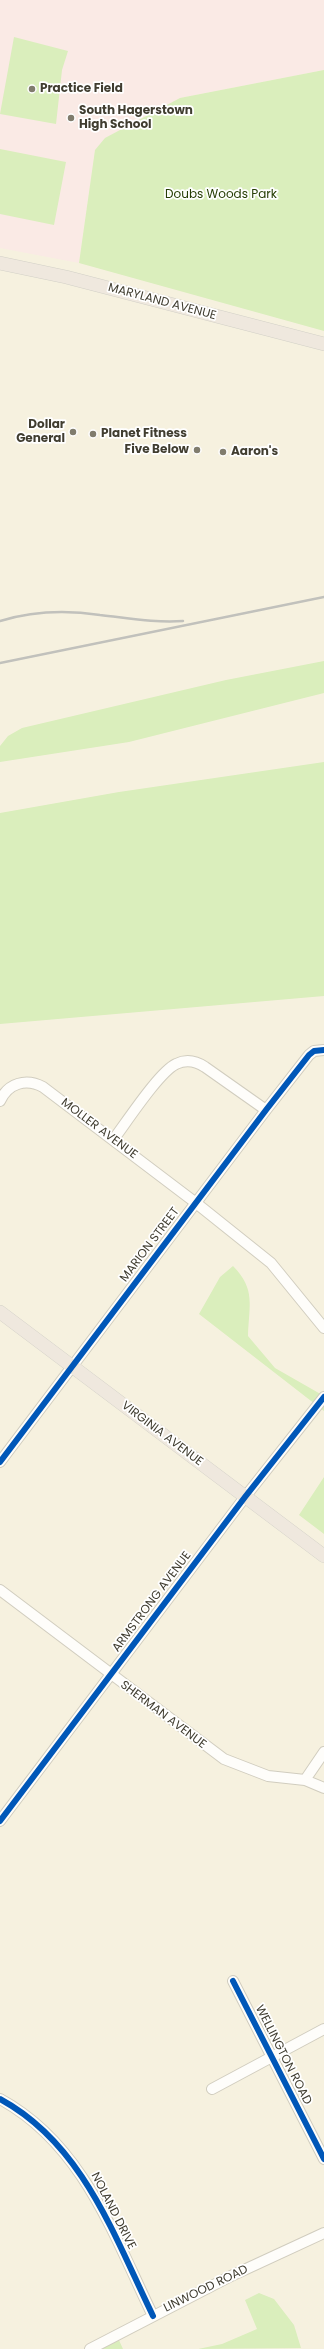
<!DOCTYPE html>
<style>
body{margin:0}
canvas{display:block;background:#f6f1df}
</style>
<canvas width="324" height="2349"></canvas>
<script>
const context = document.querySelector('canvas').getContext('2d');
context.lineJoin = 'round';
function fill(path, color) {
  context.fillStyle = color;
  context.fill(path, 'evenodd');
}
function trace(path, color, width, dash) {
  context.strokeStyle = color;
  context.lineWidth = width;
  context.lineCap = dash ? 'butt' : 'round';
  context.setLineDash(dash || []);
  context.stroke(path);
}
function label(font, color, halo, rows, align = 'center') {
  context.font = font + ' Poppins,sans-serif';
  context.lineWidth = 3.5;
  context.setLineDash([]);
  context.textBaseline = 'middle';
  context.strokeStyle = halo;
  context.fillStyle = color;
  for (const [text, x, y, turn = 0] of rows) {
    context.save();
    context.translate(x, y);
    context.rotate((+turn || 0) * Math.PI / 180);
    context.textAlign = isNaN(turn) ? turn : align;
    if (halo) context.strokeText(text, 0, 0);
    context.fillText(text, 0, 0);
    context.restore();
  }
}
fill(new Path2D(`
 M0,0H324V70L180,98L95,150L79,263L0,248Z`), '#faeae5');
fill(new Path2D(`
 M14,37L68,51L62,70L56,124L0,114Z
 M324,70V331L79,263L95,150L105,138L180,98Z
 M0,149L66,162L54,225L0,214Z
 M324,661V693L129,742L0,762V746L8,736L22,728L226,680Z
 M324,762V996L0,1024V813L119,792Z
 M233,1266C256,1289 249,1306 248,1336L275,1368L324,1396V1411L199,1314L220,1277Z
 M324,1477V1534L299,1515Z
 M259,2293L274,2299L294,2325L301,2348L198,2349L222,2344L257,2329L245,2300Z
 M118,2338L123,2349H98Z`), '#daeebc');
const minor = new Path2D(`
 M0,1101C8,1083 26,1078 43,1087L196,1203L271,1263L324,1328
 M113,1140C126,1123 159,1072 176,1064C186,1059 196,1061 205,1067L266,1110
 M0,1462L266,1110L309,1055L314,1051L324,1050
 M0,1590L224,1759L268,1776L305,1780L324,1788
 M305,1780L324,1752
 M0,1821L245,1497L324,1397
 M233,1981L324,2159
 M212,2089L324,2029
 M0,2099C83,2144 114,2236 153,2316
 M90,2349L231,2276L324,2233`);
const major = new Path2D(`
 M0,263L66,277L324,344
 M0,1312L324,1556`);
trace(minor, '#d1cdbf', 12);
trace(major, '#d2d0c7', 14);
trace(minor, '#fefdfa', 10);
trace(major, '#efe8de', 13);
trace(new Path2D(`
 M0,621C33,611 67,610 100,615C128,618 155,623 183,621
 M0,663L324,597`), '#c1c1bc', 2.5);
trace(new Path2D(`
 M0,1462L266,1110L309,1055L314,1051L324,1050
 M0,1821L245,1497L324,1397
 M233,1981L324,2159
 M0,2099C83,2144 114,2236 153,2316`), '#0057b8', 6);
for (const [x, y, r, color] of [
 [32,89,4,"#807c6d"],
 [71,118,4,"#807c6d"],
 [73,432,4,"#807c6d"],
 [93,434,4,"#807c6d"],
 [197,450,4,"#807c6d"],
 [223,452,4,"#807c6d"]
]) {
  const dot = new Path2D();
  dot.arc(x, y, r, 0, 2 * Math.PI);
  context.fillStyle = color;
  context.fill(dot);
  trace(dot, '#fff', 1.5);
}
label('bold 12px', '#403d30', '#fff', [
 ["Practice Field",40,89],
 ["South Hagerstown",79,111],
 ["High School",79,125],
 ["Dollar",65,425,"right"],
 ["General",65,439,"right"],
 ["Planet Fitness",101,434],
 ["Five Below",189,450,"right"],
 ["Aaron's",231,452]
], 'left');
label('12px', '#263e04', '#fff', [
 ["Doubs Woods Park",221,195]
]);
label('12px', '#403d30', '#fff', [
 ["MARYLAND AVENUE",162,302,15],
 ["MOLLER AVENUE",99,1129,37],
 ["MARION STREET",150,1245,-53],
 ["VIRGINIA AVENUE",162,1434,37],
 ["ARMSTRONG AVENUE",152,1602,-53],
 ["SHERMAN AVENUE",163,1715,37],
 ["WELLINGTON ROAD",283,2055,63],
 ["NOLAND DRIVE",113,2211,63],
 ["LINWOOD ROAD",206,2289,-26]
]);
</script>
